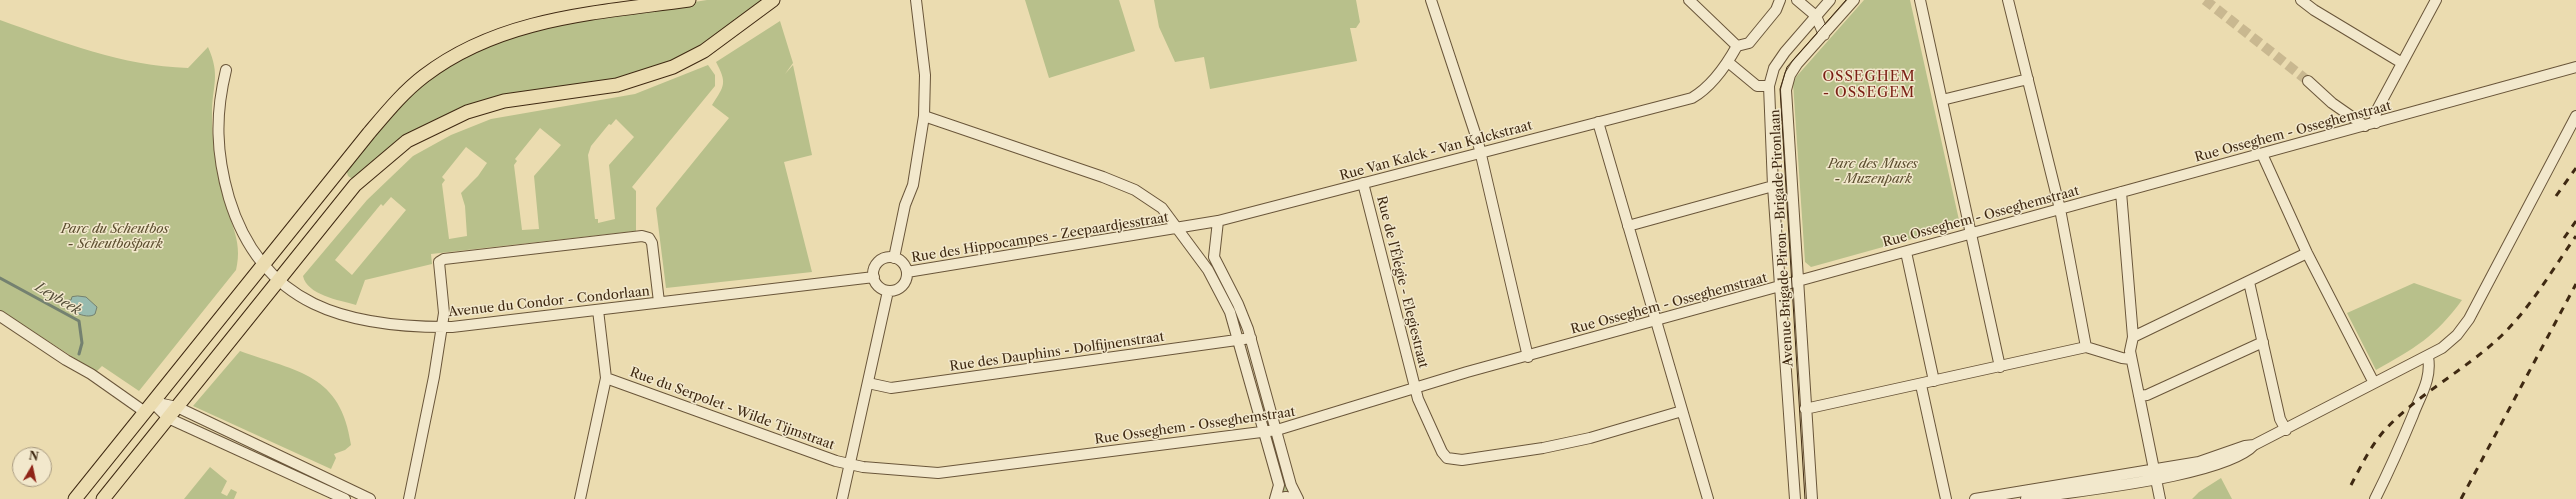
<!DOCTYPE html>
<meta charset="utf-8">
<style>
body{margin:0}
#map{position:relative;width:2576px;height:499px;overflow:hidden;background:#ebdcb0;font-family:"Libre Caslon Text",serif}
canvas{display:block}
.north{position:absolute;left:12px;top:447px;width:40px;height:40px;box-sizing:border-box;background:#f2e8cc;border:1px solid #aa9c82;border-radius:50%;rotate:9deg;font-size:11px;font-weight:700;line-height:16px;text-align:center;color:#3f2912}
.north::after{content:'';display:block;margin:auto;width:14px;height:18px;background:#8f2418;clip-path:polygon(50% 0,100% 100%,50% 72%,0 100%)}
</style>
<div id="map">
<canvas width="2576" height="499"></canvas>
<div class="north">N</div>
</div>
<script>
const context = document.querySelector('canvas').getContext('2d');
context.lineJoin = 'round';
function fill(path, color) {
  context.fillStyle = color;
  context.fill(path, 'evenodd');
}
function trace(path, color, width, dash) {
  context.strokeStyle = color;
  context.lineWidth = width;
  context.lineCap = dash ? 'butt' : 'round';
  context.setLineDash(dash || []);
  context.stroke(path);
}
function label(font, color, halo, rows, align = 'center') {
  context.font = font + ' "Libre Caslon Text",serif';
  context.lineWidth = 3;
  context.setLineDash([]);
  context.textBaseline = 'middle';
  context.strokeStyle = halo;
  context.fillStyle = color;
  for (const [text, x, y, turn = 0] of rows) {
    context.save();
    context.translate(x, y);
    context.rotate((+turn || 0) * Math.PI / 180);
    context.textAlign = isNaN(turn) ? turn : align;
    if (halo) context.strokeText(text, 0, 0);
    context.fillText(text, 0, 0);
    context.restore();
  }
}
fill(new Path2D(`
 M707,0H766L706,44L644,74L486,101L354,180L348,176L346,169L406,97L463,55L545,25Z
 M1025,0H1119L1135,51L1049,78Z
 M1154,0H1356L1360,22L1356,28H1350L1357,61L1210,89L1204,57L1175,62L1159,27Z
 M1864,0H1910L1959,220L1955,227L1811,267L1805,262L1793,83L1796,77Z
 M0,20C62,42 122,66 188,68L208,47C221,76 212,85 212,115C212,140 215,164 221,188C227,218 244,239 236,270L139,391L102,366L96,372L0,310Z
 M780,21L793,63L785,74L793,65L812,155L784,162L812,272L666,288L656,208L729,118L712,105C725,85 727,83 716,62Z
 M708,65L715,75V86L632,187L636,191V231L431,254L432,264L365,280L356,305C339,300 307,295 303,276L367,200L413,156L451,135L491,119L635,94ZM616,119L634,137L609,165L615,219L598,223V219H595L588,155L591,146L609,124L611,125ZM540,128L561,145L534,176L539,229L522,230L514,165L517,161L515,159ZM466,147L487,163L478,176L461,193L465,206L467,236L449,239L442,184L445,180L442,177ZM391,197L406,210L352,275L335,260L381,204L383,206Z
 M2414,283L2462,300C2435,337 2415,348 2376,370L2347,313Z
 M240,351C298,372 341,374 351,445L345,450L334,454L336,458L331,469L193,406Z
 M1277,441L1291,493L1281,495L1271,442Z
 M210,467L227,481L221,493L227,496L231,489L237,492L234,499H184Z
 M2221,478L2232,499H2192L2199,492Z`), '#b8c08b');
const water = new Path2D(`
 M78,296L86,297L97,307L95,314C86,321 65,308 58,301L71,300L72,297Z`);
fill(water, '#98bbaf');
trace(water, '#748170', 1);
trace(new Path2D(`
 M0,278L79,321L82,343L79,354`), '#748170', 3);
trace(new Path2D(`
 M2205,0L2308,81`), '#c9b890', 10, [10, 5]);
const minor = new Path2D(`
 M1431,0L1478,142L1528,357
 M1689,0L1737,46
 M1797,0L1816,16L1824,35
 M1920,0L2000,367
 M2008,0L2060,209L2086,347
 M2301,0L2314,10L2402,63
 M1728,62L1757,86H1769
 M226,70C215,115 216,153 229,198C262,307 348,328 452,327L874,277
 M2308,81L2332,103L2365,126
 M1942,100L2028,79
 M924,116L1103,177L1135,190L1162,208L1208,270L1230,312L1279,485L1275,499
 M1598,122L1708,499
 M2376,123L2375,116L2378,108L2436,0
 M2262,154L2307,253L2374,383
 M1363,183L1418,399L1442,452L1447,458L1462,460L1543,448L1590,438L1682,411
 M2121,192L2133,337L2130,351L2160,499
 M1218,221L1214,257L1238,304L1248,329L1291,485L1298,499
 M1628,226L1773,186
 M1906,252L1934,381
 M873 274a17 17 0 1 1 34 0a17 17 0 1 1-34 0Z
 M894,258L905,205L913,185L924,116L925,75L916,0
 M907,272L1218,221L1692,98C1711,87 1727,64 1737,46L1749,43L1776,10L1780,0
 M2249,282L2280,419L2286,430
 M0,316L66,360L91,374L145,412
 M2133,337L2307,253
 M606,378L836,461L863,467L938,473L1277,430L1467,372L2576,67
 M868,383L891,388L1251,338
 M1921,385L1946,499
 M2139,396L2147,395L2263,342
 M153,402L177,407L370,499
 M153,403L168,418L345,499
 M1805,409L2086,347L2122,358L2131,359
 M409,499L434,377L444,313L439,262L444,259L642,236L649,238L652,243L659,302
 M580,499L606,378L598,310
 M842,499L888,291
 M1276,499L1286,497L1296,499
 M1795,499L1773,186L1769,86L1774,68L1785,52L1830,0
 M1812,499L1786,90L1790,75L1797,64L1854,0
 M1975,499L2199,462L2245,446L2254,445
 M2026,499C2073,491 2225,477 2254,445L2442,348L2457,335L2469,319L2576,116
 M2375,499C2389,471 2401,444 2413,415C2420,396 2432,379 2428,357`);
const major = new Path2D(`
 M75,499L369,133C386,113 403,92 424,76C501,17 597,13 689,0
 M103,499L355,185L407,141L467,112L504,101L617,85L673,67L704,51L773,0`);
trace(minor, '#6a563a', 12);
trace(major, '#3f2912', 15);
trace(minor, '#f2e8cc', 10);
trace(major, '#ebdcb0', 13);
trace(new Path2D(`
 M1805,499L1780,89L1787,67L1846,0`), '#3f2912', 1);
trace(new Path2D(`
 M2556,196L2576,168
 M2564,238L2576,221
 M2351,485C2361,466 2370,447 2384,431C2415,396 2465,370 2499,338C2530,309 2552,270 2576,236
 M2461,499L2576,284`), '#3f2912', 3, [7, 7]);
label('13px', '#3f2912', '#f2e8cc', [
 ["Rue Osseghem - Osseghemstraat",2293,132,-15],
 ["Rue Van Kalck - Van Kalckstraat",1436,151,-15],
 ["Rue Osseghem - Osseghemstraat",1981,217,-15],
 ["Rue des Hippocampes - Zeepaardjesstraat",1040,238,-9],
 ["Avenue Brigade Piron - Brigade Pironlaan",1782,238,-93],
 ["Rue de l'Élégie - Elegiestraat",1402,282,76],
 ["Avenue du Condor - Condorlaan",549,302,-6],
 ["Rue Osseghem - Osseghemstraat",1669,304,-15],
 ["Rue des Dauphins - Dolfijnenstraat",1057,352,-8],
 ["Rue du Serpolet - Wilde Tijmstraat",732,409,20],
 ["Rue Osseghem - Osseghemstraat",1195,426,-8]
]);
label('italic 13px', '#5d4f30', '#f2e8cc', [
 ["Parc des Muses",1873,164],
 ["- Muzenpark",1873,179],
 ["Parc du Scheutbos",115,229],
 ["- Scheutbospark",115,244]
]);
context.letterSpacing = '1px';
label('14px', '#7a1f14', '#f2e8cc', [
 ["OSSEGHEM",1869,77],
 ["- OSSEGEM",1869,93]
]);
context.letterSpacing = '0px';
label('italic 14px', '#554e39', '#f2e8cc', [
 ["Leybeek",58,299,31]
]);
</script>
